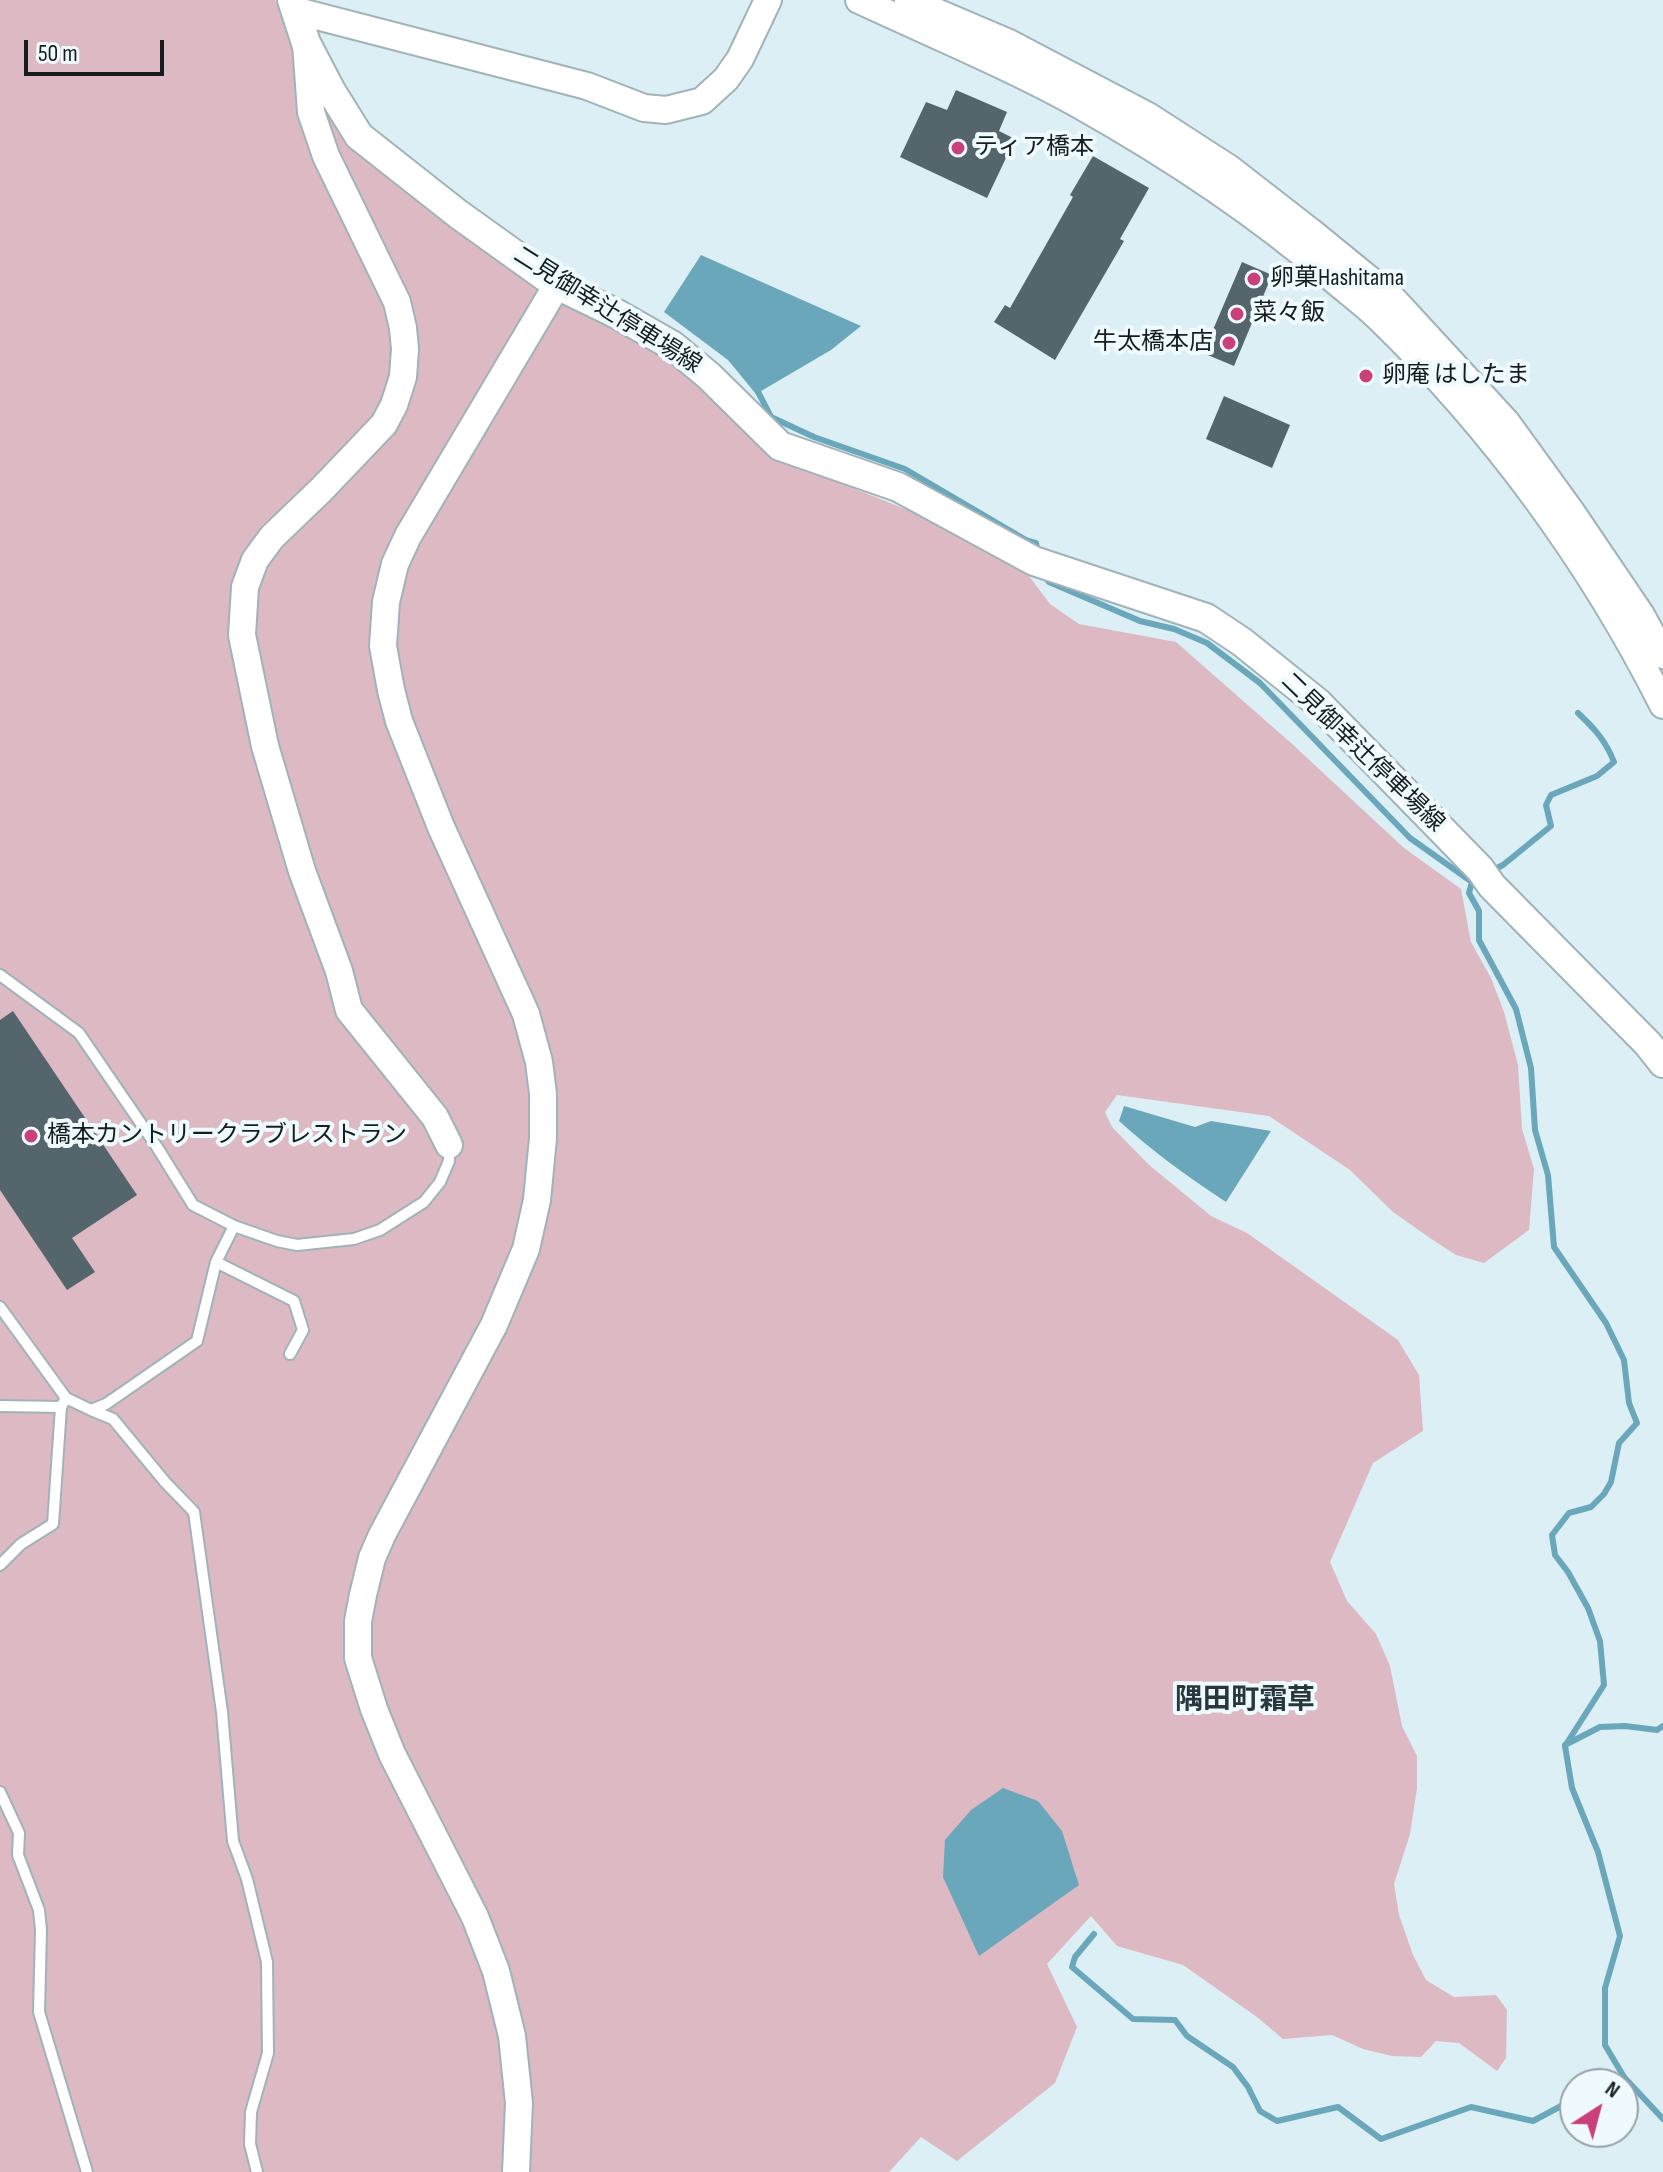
<!DOCTYPE html>
<meta charset="utf-8">
<style>
body{margin:0}
#map{position:relative;width:1663px;height:2172px;overflow:hidden;background:#dbeff5;font-family:"Sofia Sans Condensed",sans-serif}
canvas{display:block}
.north{position:absolute;left:1559px;top:2068px;width:80px;height:80px;box-sizing:border-box;background:#effafe;border:2px solid #98a2a5;border-radius:50%;rotate:36deg;font-size:22px;font-weight:700;line-height:32px;text-align:center;color:#161d1f}
.north::after{content:'';display:block;margin:auto;width:28px;height:36px;background:#c9407a;clip-path:polygon(50% 0,100% 100%,50% 72%,0 100%)}
.scale{position:absolute;left:24px;top:40px;width:140px;height:36px;box-sizing:border-box;border:4px solid #161d1f;border-top:0;padding-left:10px;font-size:24px;line-height:28px;white-space:nowrap;color:#161d1f;-webkit-text-stroke:6px #effafe;paint-order:stroke}
</style>
<div id="map">
<canvas width="1663" height="2172"></canvas>
<div class="north">N</div>
<div class="scale">50 m</div>
</div>
<script>
const context = document.querySelector('canvas').getContext('2d');
context.lineJoin = 'round';
function fill(path, color) {
  context.fillStyle = color;
  context.fill(path, 'evenodd');
}
function trace(path, color, width, dash) {
  context.strokeStyle = color;
  context.lineWidth = width;
  context.lineCap = dash ? 'butt' : 'round';
  context.setLineDash(dash || []);
  context.stroke(path);
}
function label(font, color, halo, rows, align = 'center') {
  context.font = font + ' "Sofia Sans Condensed","Noto Sans JP",sans-serif';
  context.lineWidth = 8;
  context.setLineDash([]);
  context.textBaseline = 'middle';
  context.strokeStyle = halo;
  context.fillStyle = color;
  for (const [text, x, y, turn = 0] of rows) {
    context.save();
    context.translate(x, y);
    context.rotate((+turn || 0) * Math.PI / 180);
    context.textAlign = isNaN(turn) ? turn : align;
    if (halo) context.strokeText(text, 0, 0);
    context.fillText(text, 0, 0);
    context.restore();
  }
}
fill(new Path2D(`
 M0,0H275L330,117L427,210L508,264L648,340L800,467L938,522L1029,576L1050,604L1079,624L1176,642L1291,743L1404,848L1461,889L1471,942L1491,978L1504,1012L1518,1065L1522,1129L1534,1169L1529,1230L1484,1263L1456,1255L1430,1238L1393,1212L1350,1170L1269,1116L1117,1095L1105,1112L1112,1127L1148,1164L1211,1216L1247,1233L1398,1340L1419,1375L1423,1431L1373,1463L1330,1562L1347,1601L1376,1634L1390,1666L1402,1726L1417,1756V1788L1410,1834L1394,1884L1399,1915L1413,1955L1426,1980L1454,1997L1496,1995L1507,2010L1506,2058L1497,2071L1459,2043L1436,2041L1421,2057L1392,2056L1363,2049L1332,2035L1283,2039L1257,2017L1183,1965L1117,1946L1091,1916L1047,1964L1077,2027L1055,2083L957,2161L921,2137L889,2172H0Z`), '#dcb9c3');
fill(new Path2D(`
 M701,255L861,326L831,350L756,394L728,360L664,312Z
 M1124,1106L1195,1127L1211,1121L1271,1131L1226,1202C1188,1177 1152,1151 1119,1121Z
 M1003,1788L1038,1801L1062,1831L1079,1885L979,1956L943,1877L945,1840L971,1810Z`), '#6ba7bb');
trace(new Path2D(`
 M756,388L771,417L814,437L905,469L1026,540L1036,543L1038,553
 M1044,575L1049,582L1140,621L1174,629L1207,643L1260,683L1410,838L1472,882L1469,893L1479,911V940L1516,1009L1531,1068L1535,1130L1548,1175L1554,1247L1606,1323L1624,1360L1629,1403L1637,1423L1619,1443L1611,1482L1604,1494L1591,1507L1569,1513L1552,1535L1555,1555L1568,1572L1588,1608L1600,1641L1604,1685L1565,1746L1572,1788L1598,1852L1620,1936L1605,1988V2045L1624,2077L1663,2119
 M1489,872L1503,865L1551,826L1546,805L1551,795L1597,776L1614,762C1606,741 1594,728 1578,713
 M1565,1745L1600,1727L1625,1726L1657,1730L1663,1726
 M1094,1934L1075,1957L1072,1967L1133,2019L1175,2020L1187,2036L1233,2067L1248,2087L1260,2111L1277,2121L1338,2107L1381,2139L1471,2107L1533,2121L1563,2105L1575,2106
 M1607,2084L1624,2077`), '#6ba7bb', 6);
fill(new Path2D(`
 M956,90L1007,112L999,131L1015,139L987,198L900,157L926,102L947,110Z
 M1093,156L1149,188L1120,239L1124,241L1055,360L994,322L1005,305L1010,308L1073,197L1070,195Z
 M1242,262L1272,275L1234,366L1203,353Z
 M1224,396L1290,425L1272,468L1206,439Z
 M13,1011L137,1195L72,1238L95,1272L67,1290L0,1190V1020Z`), '#54656b');
const service = new Path2D(`
 M0,975L79,1033L157,1147L193,1205L234,1226L277,1241L297,1245L354,1239L380,1230L424,1202L440,1182L449,1161V1147
 M216,1262L294,1301L303,1330L290,1354
 M0,1307L66,1398L91,1410L106,1404L197,1341L216,1262L234,1226
 M0,1406L61,1407
 M91,1410L113,1419L165,1482L194,1512L222,1712L233,1841L247,1879L267,1962L268,2053L251,2112L250,2144L257,2172
 M0,1565L21,1544L53,1524L61,1407L66,1398
 M0,1792L19,1833L18,1855L39,1910L41,1930L39,2012L87,2172`);
const tertiary = new Path2D(`
 M859,0C932,34 1007,65 1078,104C1167,154 1254,211 1332,278C1347,291 1363,303 1378,317C1493,428 1591,562 1663,705
 M908,0L1009,43L1148,116L1230,169L1311,232L1392,298L1507,423L1570,510L1641,615L1663,655
 M297,11L587,86L644,108L666,110L702,101L726,79L740,59L768,0
 M306,43L311,112L326,156L397,302L403,328L405,349L403,377L394,405L384,424L322,489L272,537L255,560L245,587L242,635L265,746L302,871L339,971L349,1010L435,1117L449,1145
 M516,2172L519,2103L512,2036L496,1971L475,1917L392,1754L374,1709L358,1658V1621L363,1595L372,1558L382,1535L494,1325L526,1249L537,1200L543,1138V1094L539,1062L526,1014L441,827L399,721L391,690L383,646L386,602L395,564L408,536L557,285`);
const secondary = new Path2D(`
 M292,0L306,43L331,91L359,136L458,214L557,285L617,314L673,346L709,376L780,446L898,487L1034,561L1206,618L1242,642L1318,703L1480,869L1492,886L1648,1044L1663,1063`);
trace(service, '#a0b3b9', 14);
trace(tertiary, '#a0b3b9', 30);
trace(secondary, '#a0b3b9', 32);
trace(service, '#fff', 10);
trace(tertiary, '#fff', 26);
trace(secondary, '#fff', 28);
for (const [x, y, r, color] of [
 [958,148,8,"#c9407a"],
 [1254,279,8,"#c9407a"],
 [1237,314,8,"#c9407a"],
 [1229,343,8,"#c9407a"],
 [1366,376,8,"#c9407a"],
 [31,1136,8,"#c9407a"]
]) {
  const dot = new Path2D();
  dot.arc(x, y, r, 0, 2 * Math.PI);
  context.fillStyle = color;
  context.fill(dot);
  trace(dot, '#effafe', 3);
}
label('24px', '#161d1f', '#effafe', [
 ["ティア橋本",974,148],
 ["卵菓Hashitama",1270,279],
 ["菜々飯",1253,314],
 ["牛太橋本店",1213,343,"right"],
 ["卵庵 はしたま",1382,376],
 ["橋本カントリークラブレストラン",47,1136]
], 'left');
label('24px', '#161d1f', '#effafe', [
 ["二見御幸辻停車場線",607,311,32],
 ["二見御幸辻停車場線",1362,753,44]
]);
label('bold 28px', '#27373c', '#effafe', [
 ["隅田町霜草",1245,1701]
]);
</script>
